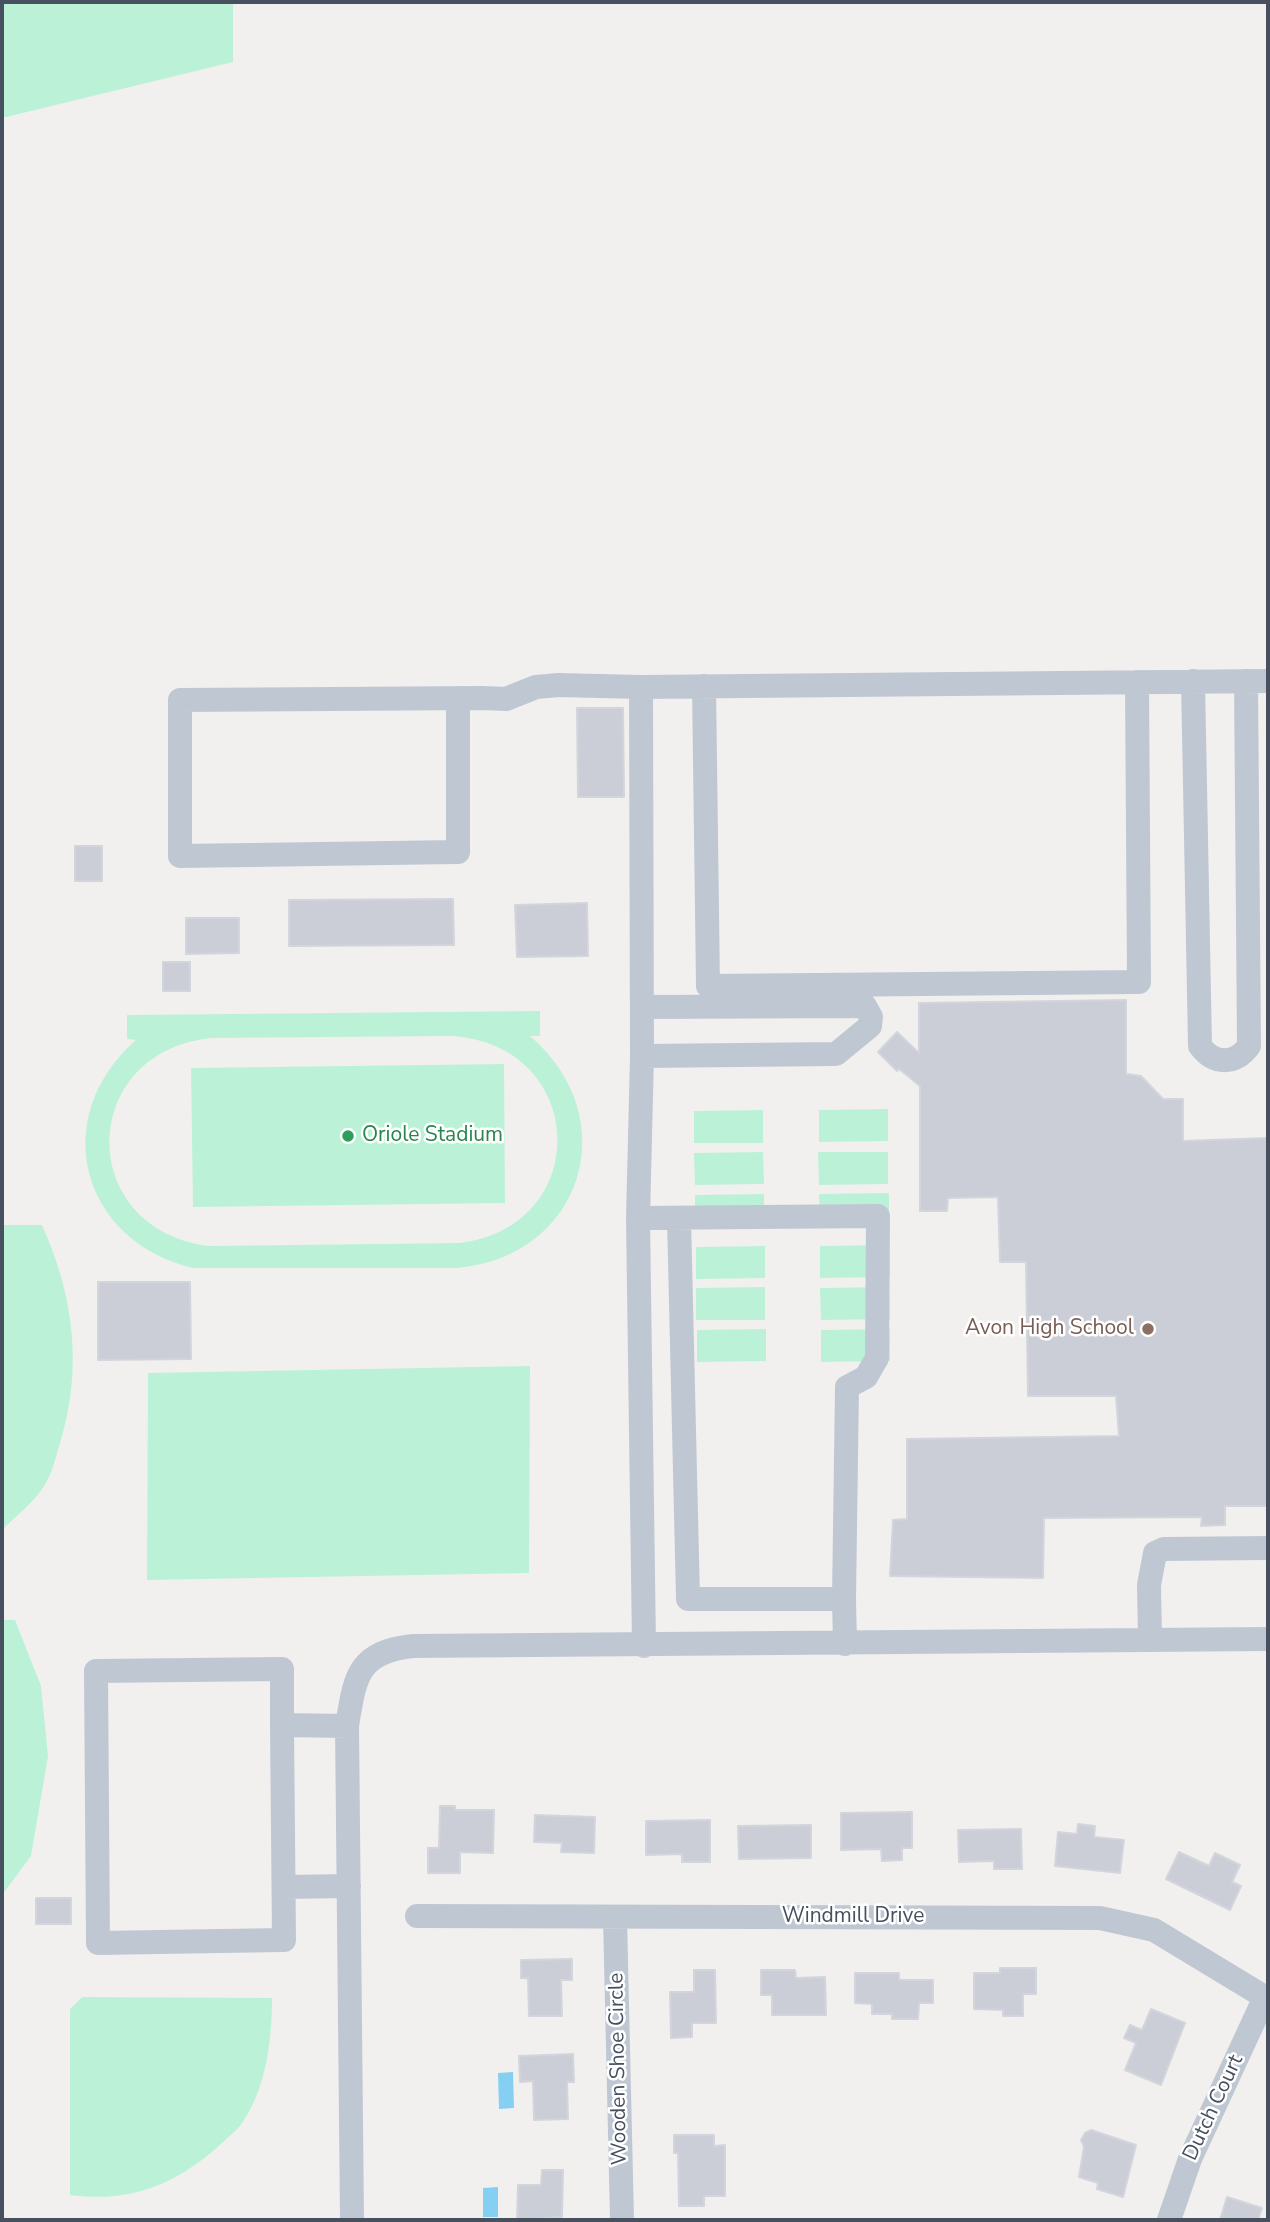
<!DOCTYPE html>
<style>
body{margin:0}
#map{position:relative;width:1270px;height:2222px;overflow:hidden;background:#f2f0ef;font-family:"Nunito Sans",sans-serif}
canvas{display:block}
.frame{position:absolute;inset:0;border:4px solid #46505f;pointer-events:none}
</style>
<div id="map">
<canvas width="1270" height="2222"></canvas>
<div class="frame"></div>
</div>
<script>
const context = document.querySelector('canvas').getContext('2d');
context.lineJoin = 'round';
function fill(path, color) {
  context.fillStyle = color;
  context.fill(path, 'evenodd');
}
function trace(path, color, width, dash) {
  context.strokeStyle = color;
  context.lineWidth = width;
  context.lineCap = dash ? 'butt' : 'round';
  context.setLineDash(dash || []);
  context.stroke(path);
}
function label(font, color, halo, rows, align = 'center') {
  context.font = font + ' "Nunito Sans",sans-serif';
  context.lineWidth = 5;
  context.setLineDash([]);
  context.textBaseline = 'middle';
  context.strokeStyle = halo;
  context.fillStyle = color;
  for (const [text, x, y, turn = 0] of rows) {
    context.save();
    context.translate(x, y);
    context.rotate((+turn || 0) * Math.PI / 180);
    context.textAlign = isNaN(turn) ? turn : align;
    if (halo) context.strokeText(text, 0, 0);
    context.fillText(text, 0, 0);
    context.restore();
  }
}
fill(new Path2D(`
 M2,2H233V62L2,118Z
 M540,1011V1036H530C626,1118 583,1257 457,1268H193C80,1241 48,1117 136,1040L127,1039V1015ZM451,1036C588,1044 595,1226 460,1243L209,1246C75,1229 77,1051 212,1038Z
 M504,1064L505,1203L193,1207L191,1068Z
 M888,1109V1141L819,1142V1110Z
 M763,1110V1143H694V1111Z
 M763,1152L764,1184L695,1185L694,1153Z
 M818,1152H888V1184L819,1185Z
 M889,1193V1225L820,1226L819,1194Z
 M764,1194V1226L695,1227V1195Z
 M2,1225H42C74,1296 83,1368 60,1443C55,1460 51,1478 40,1492C29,1506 14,1518 2,1530Z
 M889,1245L890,1277L820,1278V1246Z
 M765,1246V1278L696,1279V1247Z
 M765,1287V1320H696V1288Z
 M889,1287L890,1319L821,1320L820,1288Z
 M766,1329V1361L697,1362V1330Z
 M890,1329V1361L821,1362V1330Z
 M530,1366L529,1573L147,1580L148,1373Z
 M2,1620H15L41,1686L48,1756L31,1856L2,1895Z
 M82,1997L272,1998C272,2040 266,2091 240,2126C235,2132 227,2138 221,2144C176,2185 130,2203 70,2195V2009Z`), '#bbf2d7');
fill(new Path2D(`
 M513,2072L514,2108L499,2109L498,2073Z
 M498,2187V2217H483V2188Z`), '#85d0f2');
const building = new Path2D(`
 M577,708H623L624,797H578Z
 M75,846H102V881H75Z
 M453,899L454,945L289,946V900Z
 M587,903L588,956L517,957L515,905Z
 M186,918H239V953L186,954Z
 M163,962H190V991H163Z
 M1126,1000V1074L1141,1076L1163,1099H1183V1141L1268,1138V1506H1225V1525L1201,1526L1202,1517L1044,1518L1043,1578L890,1576L893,1520L907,1519V1439L1119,1436L1116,1396H1028L1026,1262H1000L998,1197L948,1198L947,1211H920V1086L899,1069L897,1071L878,1052L897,1032L919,1053V1003Z
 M98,1282H190L191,1359L98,1360Z
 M440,1806H455V1810H494L493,1853L460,1852V1873H428V1848H439Z
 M912,1812V1848H902V1860L882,1861L881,1849L841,1850V1813Z
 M535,1815L595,1817L594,1853L561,1852L562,1843L534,1842Z
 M710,1820V1862H682V1854L646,1855V1821Z
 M1078,1824L1095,1826L1094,1837L1124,1840L1120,1873L1055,1866L1058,1832L1077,1834Z
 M811,1825V1858L739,1859L738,1826Z
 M1021,1829L1022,1869H994V1861L959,1862L958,1830Z
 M1179,1852L1209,1866L1215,1853L1240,1865L1232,1882L1241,1886L1230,1910L1166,1879Z
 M36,1898H71V1924H36Z
 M572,1959V1980H561L562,2016H529L528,1978H521V1960Z
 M1000,1968H1036V1994H1023V2016H1003V2010L974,2009V1973H1000Z
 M694,1970H715L716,2023H692V2037L671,2038L670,1992H694Z
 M761,1970H795L796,1978L825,1977L826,2015H772V1995H761Z
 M855,1973H899V1980H933V2003H919L918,2019H892V2014H872V2004L855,2003Z
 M1151,2009L1185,2023L1161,2085L1125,2070L1136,2043L1124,2038L1130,2025L1142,2030Z
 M573,2054L574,2082H567L568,2119L534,2120L533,2081L520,2082L519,2056Z
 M1091,2130L1136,2145L1123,2197L1097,2189L1098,2183L1079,2177L1084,2147L1081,2140L1085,2133Z
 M674,2135H714V2146L725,2145V2196H704V2206H679L678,2153H674Z
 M542,2170H563L562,2217L517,2220L518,2185H541Z
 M1227,2197L1262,2208L1258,2220H1220Z`);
fill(building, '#cbced6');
trace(building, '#d3d5dc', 2);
trace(new Path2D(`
 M1193,681L1200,1046C1214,1065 1235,1065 1249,1046L1246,681
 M704,686L708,986L1139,982L1137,682
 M458,698V852L180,856V700L483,698L506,699L536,687L559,685L641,687
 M642,1007L865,1006L871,1017L870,1026L836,1054L642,1056
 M638,1218L878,1216L877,1358L866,1377L847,1387L844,1599H688L679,1219
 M844,1599L845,1644
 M1150,1640L1149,1585L1155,1553L1164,1549L1268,1548
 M644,1646L638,1218L642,1056L641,687L1268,681
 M282,1725L284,1940L98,1943L96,1671L282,1669V1725L347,1726
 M284,1887L349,1886
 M417,1916L1100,1918L1154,1930L1268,1999
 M615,1918L622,2220
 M352,2220L347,1726C355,1677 357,1652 413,1646L1268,1639
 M1169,2220L1190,2159L1265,1997`), '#bfc8d2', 24);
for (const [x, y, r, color] of [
 [348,1136,7,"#2e9e5b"],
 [1148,1329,7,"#8d6e63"]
]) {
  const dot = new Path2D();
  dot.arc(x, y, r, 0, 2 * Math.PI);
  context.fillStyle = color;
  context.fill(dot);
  trace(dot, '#fff', 2.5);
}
label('21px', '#27864d', '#fff', [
 ["Oriole Stadium",362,1136]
], 'left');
label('21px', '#785e54', '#fff', [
 ["Avon High School",1134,1329]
], 'right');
label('21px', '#46505f', '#fff', [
 ["Windmill Drive",853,1917],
 ["Wooden Shoe Circle",619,2069,-91],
 ["Dutch Court",1214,2108,-65]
]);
</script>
